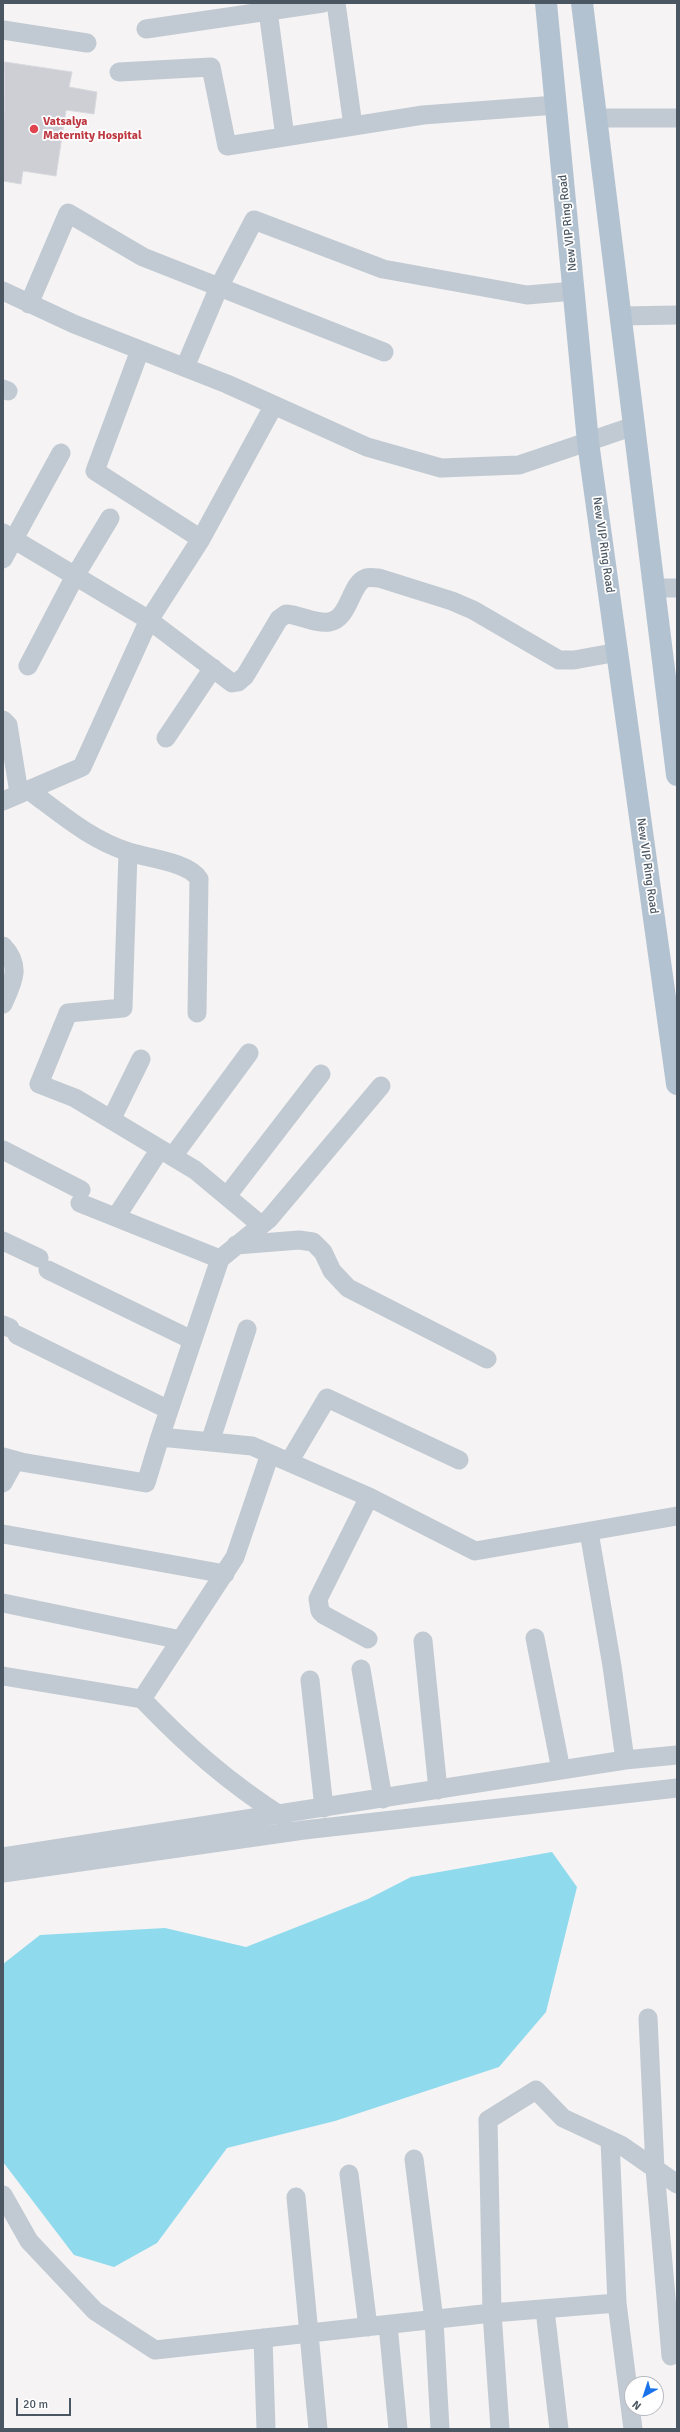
<!DOCTYPE html>
<style>
body{margin:0}
#map{position:relative;width:680px;height:2432px;overflow:hidden;background:#f5f3f3;font-family:Signika,sans-serif}
canvas{display:block}
.frame{position:absolute;inset:0;border:4px solid #4a5661;pointer-events:none}
.north{position:absolute;left:624px;top:2376px;width:40px;height:40px;box-sizing:border-box;background:#fff;border:1px solid #b7bbc0;border-radius:50%;rotate:219deg;font-size:11px;font-weight:700;line-height:16px;text-align:center;color:#4a5661}
.north::after{content:'';display:block;margin:auto;width:14px;height:18px;background:#1a73e8;clip-path:polygon(50% 0,100% 100%,50% 72%,0 100%)}
.scale{position:absolute;left:16px;top:2398px;width:55px;height:18px;box-sizing:border-box;border:2px solid #4a5661;border-top:0;padding-left:5px;font-size:12px;line-height:14px;white-space:nowrap;color:#4a5661;-webkit-text-stroke:3px #fff;paint-order:stroke}
</style>
<div id="map">
<canvas width="680" height="2432"></canvas>
<div class="frame"></div>
<div class="north">N</div>
<div class="scale">20 m</div>
</div>
<script>
const context = document.querySelector('canvas').getContext('2d');
context.lineJoin = 'round';
function fill(path, color) {
  context.fillStyle = color;
  context.fill(path, 'evenodd');
}
function trace(path, color, width, dash) {
  context.strokeStyle = color;
  context.lineWidth = width;
  context.lineCap = dash ? 'butt' : 'round';
  context.setLineDash(dash || []);
  context.stroke(path);
}
function label(font, color, halo, rows, align = 'center') {
  context.font = font + ' Signika,sans-serif';
  context.lineWidth = 3.5;
  context.setLineDash([]);
  context.textBaseline = 'middle';
  context.strokeStyle = halo;
  context.fillStyle = color;
  for (const [text, x, y, turn = 0] of rows) {
    context.save();
    context.translate(x, y);
    context.rotate((+turn || 0) * Math.PI / 180);
    context.textAlign = isNaN(turn) ? turn : align;
    if (halo) context.strokeText(text, 0, 0);
    context.fillText(text, 0, 0);
    context.restore();
  }
}
fill(new Path2D(`
 M552,1852L577,1887L546,2012L499,2067L335,2121L227,2148L157,2243L114,2267L74,2255L3,2162V1964L40,1935L165,1928L246,1947L368,1899L411,1877Z`), '#90daee');
const building = new Path2D(`
 M5,62L72,72L69,87L97,92L94,114L66,110L56,176L23,171L21,184L3,181Z`);
fill(building, '#cdcfd5');
trace(building, '#d7d9de', 1);
trace(new Path2D(`
 M336,3L353,126
 M268,11L285,137
 M146,29L323,3
 M3,30L87,43
 M119,72L211,67L227,146L423,115L556,105
 M596,118H677
 M3,291L74,324L227,384L367,447L441,468L519,465L634,426
 M29,304L68,213L143,257L384,352
 M621,316L677,315
 M185,367L219,287L254,220L383,269L527,295L574,291
 M3,389L8,391
 M3,533L149,620L232,683L238,682L245,676L279,619L286,614C300,615 316,624 329,622C350,619 350,583 366,578C370,577 375,578 379,578L452,601L473,610L559,660H574L618,652
 M201,539L274,405
 M3,559L61,453
 M654,588H677
 M28,666L75,576L110,518
 M3,720L8,725L19,793
 M166,738L213,668
 M30,791C61,814 91,840 129,852C147,858 189,862 199,879L197,1013
 M3,801L82,767L149,620L201,539L95,471L140,350
 M128,852L123,1008L68,1013L39,1084L75,1098L195,1170L261,1225
 M3,946C22,966 13,982 3,1004
 M111,1120L141,1059
 M3,1150L81,1190
 M173,1156L249,1053
 M227,1196L321,1074
 M80,1203L220,1259
 M116,1217L160,1149
 M3,1241L39,1258
 M236,1245L299,1240L313,1242L323,1252L332,1271L348,1288L487,1359
 M48,1270L192,1340
 M3,1325L10,1328
 M17,1335L169,1410
 M160,1437L220,1259L269,1219L381,1086
 M210,1442L247,1329
 M3,1457L21,1462L146,1483L160,1437L252,1446L369,1497L475,1551L677,1516
 M289,1462L327,1398L459,1460
 M3,1483L15,1461
 M589,1532L612,1666L625,1760
 M3,1534L225,1574
 M3,1603L181,1640
 M535,1638L561,1770
 M368,1639L324,1615L320,1611L318,1599L369,1497
 M423,1641L438,1790
 M361,1669L383,1799
 M3,1676L142,1699L235,1557L270,1454
 M310,1680L324,1808
 M142,1699C188,1747 228,1782 284,1818
 M3,1857L625,1760L677,1755
 M3,1873L304,1830L677,1788
 M648,2018L655,2169L671,2356
 M414,2159L434,2320L440,2429
 M349,2174L368,2327
 M3,2195L29,2241L95,2311L155,2350L492,2313L617,2303L610,2140
 M296,2197L318,2429
 M617,2303L633,2429
 M545,2310L559,2429
 M388,2325L398,2429
 M263,2338L266,2429
 M500,2429L492,2313L488,2120L536,2090L563,2118L621,2145L677,2184`), '#c1cad2', 19);
trace(new Path2D(`
 M546,3L588,442L677,1084
 M582,3L677,775`), '#b3c2d1', 22);
for (const [x, y, r, color] of [
 [34,129,5,"#e0444e"]
]) {
  const dot = new Path2D();
  dot.arc(x, y, r, 0, 2 * Math.PI);
  context.fillStyle = color;
  context.fill(dot);
  trace(dot, '#fff', 1.5);
}
label('bold 12px', '#be3a42', '#fff', [
 ["Vatsalya",43,122],
 ["Maternity Hospital",43,136]
], 'left');
label('12px', '#4a5661', '#fff', [
 ["New VIP Ring Road",568,223,-96],
 ["New VIP Ring Road",603,545,82],
 ["New VIP Ring Road",647,866,82]
]);
</script>
